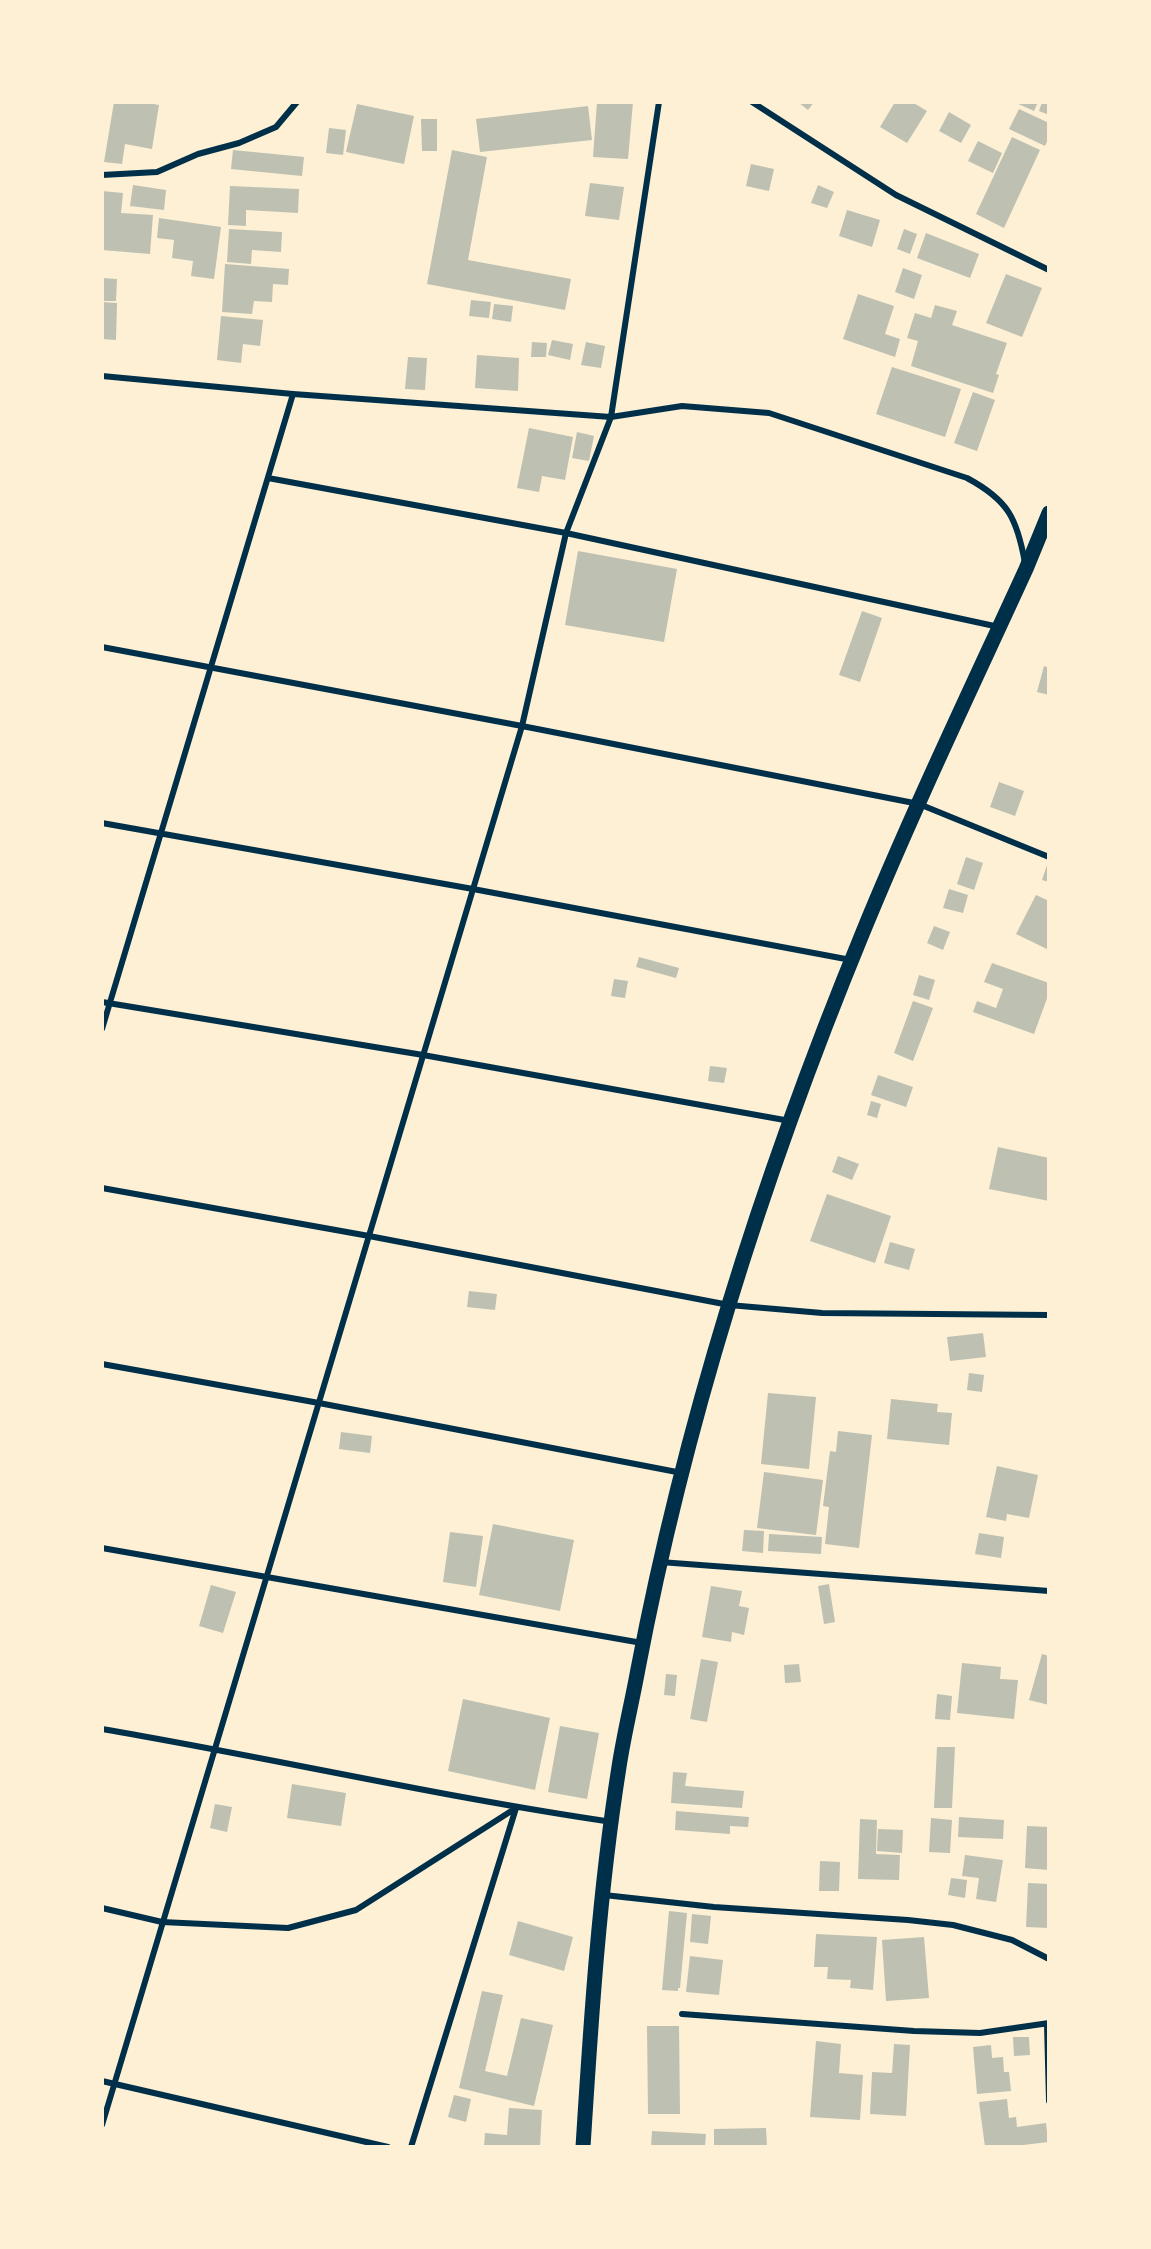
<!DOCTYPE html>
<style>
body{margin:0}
#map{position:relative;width:1151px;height:2249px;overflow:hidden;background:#fdf0d5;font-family:Lato,sans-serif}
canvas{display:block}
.frame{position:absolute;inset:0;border:104px solid #fdf0d5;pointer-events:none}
</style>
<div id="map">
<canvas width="1151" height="2249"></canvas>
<div class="frame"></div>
</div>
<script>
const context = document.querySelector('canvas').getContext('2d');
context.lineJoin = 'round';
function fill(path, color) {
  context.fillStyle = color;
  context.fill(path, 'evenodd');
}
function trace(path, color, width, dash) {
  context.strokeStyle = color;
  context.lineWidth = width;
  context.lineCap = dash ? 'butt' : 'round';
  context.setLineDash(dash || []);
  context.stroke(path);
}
fill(new Path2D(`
 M114,102H142L159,105L152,149L125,144L122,164L104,162Z
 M597,102H633L628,159L593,157Z
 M798,102H814L808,110Z
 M895,102H912L927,111L907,143L880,127Z
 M1014,102H1038L1034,111Z
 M1042,102L1049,103V115L1039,111Z
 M357,104L414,116L404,164L346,152Z
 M588,106L592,140L480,152L476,119Z
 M1019,109L1049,123V137L1045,146L1009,129Z
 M949,112L971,125L961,143L939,131Z
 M421,119H437V151H422Z
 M329,128L346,130L343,155L326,153Z
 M1012,137L1040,150L1004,228L976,214Z
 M978,141L1002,153L993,173L968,161Z
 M233,150L304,157L302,176L231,169Z
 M452,150L487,157L468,260L571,279L565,310L427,284Z
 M751,164L774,169L769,191L746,186Z
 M590,183L624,187L619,220L585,216Z
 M133,185L166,190L164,210L130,206Z
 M818,185L834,192L827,208L811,203Z
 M230,186L299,189L298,213L246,210V226L228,225Z
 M102,191L123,193L121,213L153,215L150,254L102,250Z
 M847,210L880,220L872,247L839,236Z
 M159,218L221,227L214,279L191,276L193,261L172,258L174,240L157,238Z
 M229,229L282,232L281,252L252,250L251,264L227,262Z
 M904,229L917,234L910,254L897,249Z
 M926,233L979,254L970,278L917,258Z
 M225,264L289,269L288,285L273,284L272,302L254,301L252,314L222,312Z
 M903,268L922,275L914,299L895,292Z
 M1006,274L1042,288L1022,337L986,323Z
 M102,278L117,279L116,301H102Z
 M858,294L894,306L885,334L900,339L895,357L843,339Z
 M471,300L491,302L489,318L469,316Z
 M102,302L117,303L116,340L102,339Z
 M494,304L513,306L511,322L492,319Z
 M935,305L957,311L952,325L1007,343L996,374L999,375L993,393L911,366L918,341L907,338L915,313L931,318Z
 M221,316L263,320L260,346L243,344L241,363L217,360Z
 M552,340L573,344L570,360L548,355Z
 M532,342L547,343L546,357H531Z
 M586,342L605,346L601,368L581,365Z
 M477,355L519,358L518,391L475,388Z
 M408,357L427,358L425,390L405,389Z
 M892,367L961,389L945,437L876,414Z
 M973,392L995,400L977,451L954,443Z
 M529,428L573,437L565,480L542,476L539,492L517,488Z
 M577,432L594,436L589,461L572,458Z
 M578,551L677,569L664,642L565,625Z
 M862,611L882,618L860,682L839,675Z
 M1044,666L1049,668V695L1037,692Z
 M999,782L1024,791L1015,816L990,807Z
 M966,857L983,863L974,890L957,884Z
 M1047,865L1049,866V882L1042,880Z
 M949,889L968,895L963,913L943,908Z
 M1036,895L1049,901V950L1016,934Z
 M934,926L950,932L943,950L927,943Z
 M639,957L679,968L676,978L636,967Z
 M992,963L1049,983V993L1034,1034L973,1012L977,1001L996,1008L1003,989L984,982Z
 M919,975L935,980L929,1000L913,995Z
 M614,979L628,981L625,998L611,996Z
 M913,1001L933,1008L913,1061L894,1053Z
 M710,1066L727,1068L724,1083L708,1081Z
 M878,1075L913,1087L906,1107L871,1095Z
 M871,1101L881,1104L877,1118L867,1115Z
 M998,1147L1049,1158V1201L989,1189Z
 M838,1156L859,1164L852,1180L832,1172Z
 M827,1194L891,1216L875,1263L810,1241Z
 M890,1242L915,1249L909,1270L884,1263Z
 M469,1291L497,1294L495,1310L467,1307Z
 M983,1333L986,1357L950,1361L947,1337Z
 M969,1373L984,1375L982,1392L967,1390Z
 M768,1393L816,1397L809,1469L761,1464Z
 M891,1399L938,1404L937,1412L952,1413L949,1445L887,1439Z
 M838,1431L872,1435L859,1548L825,1544L829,1507L823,1506L830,1451L836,1452Z
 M341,1432L372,1436L370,1453L339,1449Z
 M997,1466L1038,1475L1029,1518L1007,1514L1006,1521L986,1517Z
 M764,1472L823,1480L816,1535L757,1528Z
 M493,1524L574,1540L560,1611L479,1595Z
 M744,1530L764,1531L763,1553L742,1551Z
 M450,1532L483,1536L476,1587L443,1582Z
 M979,1533L1004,1537L1001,1558L975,1554Z
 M769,1534L822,1537L821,1554L768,1551Z
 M829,1584L835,1622L824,1624L818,1586Z
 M211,1585L236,1592L223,1633L199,1626Z
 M711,1586L742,1591L739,1606L749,1608L744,1635L732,1632L731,1642L702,1637Z
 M1042,1654L1049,1656V1705L1029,1700Z
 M701,1659L718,1662L707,1722L690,1719Z
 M962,1663L1001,1667L1000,1679L1018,1680L1014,1719L957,1713Z
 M799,1664L801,1682L785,1683L784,1665Z
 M666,1674L677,1675L675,1696L664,1695Z
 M937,1694L952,1696L950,1720L935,1719Z
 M463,1699L550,1718L535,1790L448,1771Z
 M560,1726L599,1733L587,1799L548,1792Z
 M937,1747H955L952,1808H934Z
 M673,1772L687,1773L685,1786L744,1791L742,1808L671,1803Z
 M292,1784L346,1793L341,1826L287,1818Z
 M215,1804L232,1807L227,1832L210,1828Z
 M676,1811L749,1817L748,1827L730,1826V1834L675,1830Z
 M959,1817L1004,1820L1003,1839L958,1837Z
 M931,1818L952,1820L950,1853L929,1852Z
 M860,1819L877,1820L876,1854L900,1855L899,1880L858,1879Z
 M1027,1826L1049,1827V1870L1025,1868Z
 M878,1829L903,1830L902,1853L877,1851Z
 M965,1855L1003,1860L996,1902L976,1899L979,1878L962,1876Z
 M820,1861L840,1862L839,1891H819Z
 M951,1878L967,1880L965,1898L948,1895Z
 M1028,1883L1049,1884V1928L1026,1927Z
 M669,1911L687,1913L680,1988H678V1991L662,1990Z
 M692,1914L711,1916L708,1944L690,1942Z
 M518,1921L573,1937L564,1971L509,1955Z
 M816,1934L877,1937L873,1990L850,1988L851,1980L827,1979L828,1967H814Z
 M924,1937L929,1998L886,2001L882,1940Z
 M690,1956L723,1960L719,1995L686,1992Z
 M482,1991L503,1995L485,2071L507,2076L521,2018L553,2025L534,2106L459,2088Z
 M647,2026H679L680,2114H648Z
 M1013,2037H1029L1030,2055L1014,2056Z
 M816,2041L841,2044L839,2073L863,2075L860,2120L810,2117Z
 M894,2044L910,2045L906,2116L870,2114L872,2072L892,2073Z
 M991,2045L992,2058L1003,2057L1004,2072H1009L1011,2091L977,2094L973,2047Z
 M454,2095L471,2099L466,2122L448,2117Z
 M1007,2099L1009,2118L1016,2117L1017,2127L1046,2123L1048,2142L1007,2147H985L979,2102Z
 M509,2108L542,2110L540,2147H484L485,2133L507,2135Z
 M766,2128L767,2147H714V2129Z
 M652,2131L706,2134L705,2147H651Z`), '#bec0b2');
trace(new Path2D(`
 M659,102L611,417L682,406L769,413L967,478C1008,500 1017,518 1025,563
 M752,102L896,195L1049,270
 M102,175L157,172L198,154L239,143L276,127L297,102
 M102,376L293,394L611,417L566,533L522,726L102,2125
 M268,478L566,533L999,627
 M102,647L522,726L919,804L1049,857
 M102,823L473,889L851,960
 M102,1002L423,1055L790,1121
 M102,1029L293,394
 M102,1188L369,1236L729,1305L822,1313L1049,1315
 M102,1364L319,1403L682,1473
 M102,1548L642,1643
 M660,1562L1049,1591
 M102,1729C272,1758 441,1797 612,1822
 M604,1895L714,1907L908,1920L953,1925L1012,1940L1049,1959
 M102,1908L162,1922L288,1928L356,1910L516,1808
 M682,2014L914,2031L980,2033L1049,2023
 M1047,2024L1049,2101
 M102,2081L388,2147
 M411,2147L516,1808`), '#003049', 6);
trace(new Path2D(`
 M583,2147C591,2020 599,1893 619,1767C624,1734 632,1702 638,1669C686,1417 765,1170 863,932C913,810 971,689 1026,569L1049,513`), '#003049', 15);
</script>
